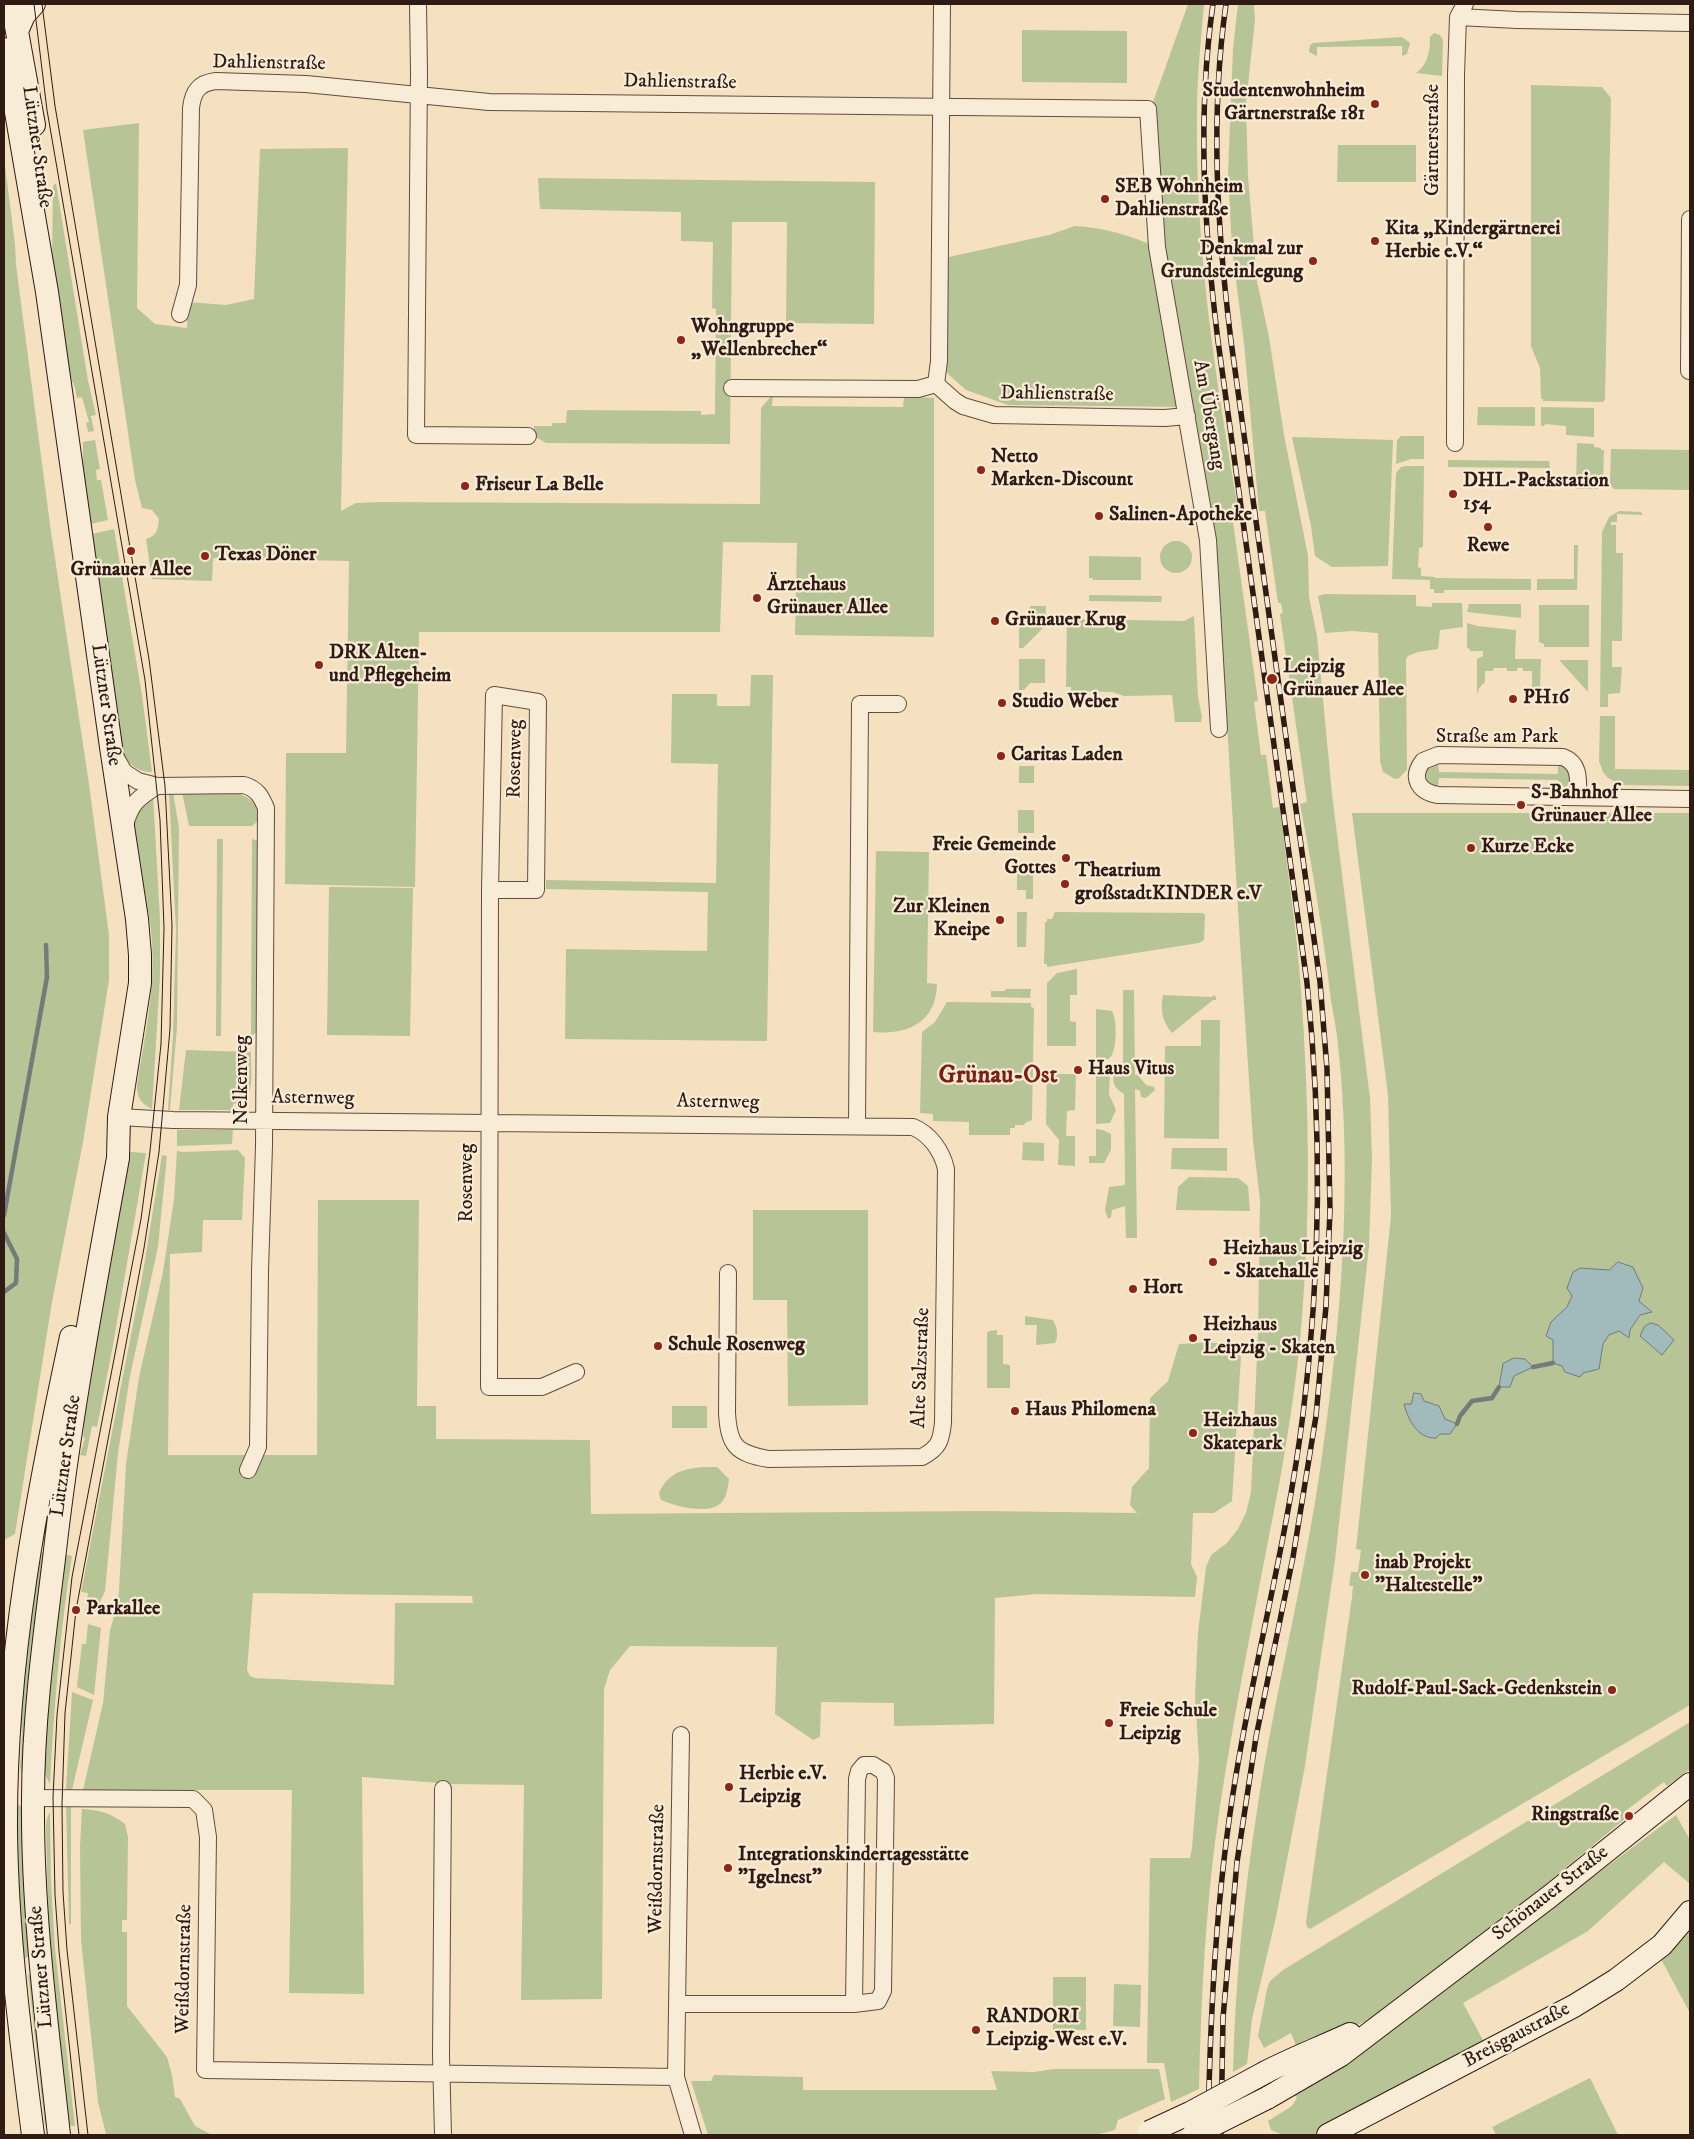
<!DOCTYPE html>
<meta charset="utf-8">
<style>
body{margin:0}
#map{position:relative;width:1694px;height:2139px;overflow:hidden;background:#f5e1c0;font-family:"IM FELL DW Pica",serif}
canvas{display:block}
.frame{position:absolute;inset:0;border:5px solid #301b14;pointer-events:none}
</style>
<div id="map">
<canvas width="1694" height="2139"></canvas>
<div class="frame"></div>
</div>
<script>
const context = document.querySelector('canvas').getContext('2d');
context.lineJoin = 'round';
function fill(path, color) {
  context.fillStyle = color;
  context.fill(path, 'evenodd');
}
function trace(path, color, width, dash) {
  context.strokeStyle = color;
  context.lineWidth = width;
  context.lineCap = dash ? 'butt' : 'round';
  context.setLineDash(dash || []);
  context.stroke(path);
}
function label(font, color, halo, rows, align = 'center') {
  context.font = font + ' "IM FELL DW Pica",serif';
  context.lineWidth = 4.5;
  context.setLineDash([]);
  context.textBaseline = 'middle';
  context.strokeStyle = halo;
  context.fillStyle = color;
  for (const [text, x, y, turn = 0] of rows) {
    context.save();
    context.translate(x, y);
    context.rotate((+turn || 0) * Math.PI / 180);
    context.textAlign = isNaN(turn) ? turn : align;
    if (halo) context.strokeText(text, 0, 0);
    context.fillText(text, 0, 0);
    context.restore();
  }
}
fill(new Path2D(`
 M1188,4H1204C1201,40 1197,77 1197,114C1195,249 1216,382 1239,514L1232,515L1258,701L1254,702L1261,755H1266L1273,808L1280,807C1287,868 1297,930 1301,991C1309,1099 1311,1209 1302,1317C1298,1370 1290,1422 1281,1474C1260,1585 1237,1695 1220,1806C1206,1899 1201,1995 1199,2089L1171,2102L1164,2063H1147L1150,1858H1190L1192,1848L1199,1760L1195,1696L1198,1633L1206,1567L1211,1555L1227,1543L1238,1529L1246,1513L1251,1492L1258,1333L1260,1200L1253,1141L1240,943L1218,572L1210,501L1165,256L1156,108L1153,102Z
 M1238,4L1254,5L1255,20L1246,103L1248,177L1257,281L1269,337L1284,435L1308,556L1309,597L1317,636L1332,794L1370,1098L1372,1158L1369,1246L1335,1560L1305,1766L1276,1917L1252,2019L1247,2064L1233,2072C1235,1983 1244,1892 1258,1804C1276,1687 1306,1573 1322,1456C1341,1321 1353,1181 1338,1045C1337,1030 1333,1015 1331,1000C1323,934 1313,869 1300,804L1307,802L1280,614L1283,613L1281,603H1278L1265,511H1259L1244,343L1232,249L1228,174L1233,49Z
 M1022,30L1127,31V83L1022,82Z
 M1434,33L1440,35L1443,40L1442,76L1416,73C1428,64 1430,52 1430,37Z
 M1402,37L1410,43L1407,54L1402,56V46L1317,47V56L1309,52L1310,45L1313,43Z
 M1531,85L1602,87L1611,98L1605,399L1603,402L1543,401V399H1541L1540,368L1531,346Z
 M139,123L137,308L155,324L187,328L188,302L226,305L254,299L260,149L348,148L341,511L356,503L381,502L760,504L761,408L773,394L772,406L903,407L904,396L934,398V637L795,635L797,543L723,542L720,632H419L415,887L285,884L286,753H346L349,561L213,558L212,581L152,579L146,539C157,536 158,529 159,519L152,510L142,508L135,480L83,130Z
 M1338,145H1416V182H1337Z
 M4,158L15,244L16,265L51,532L89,784L109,935V980L83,1142L52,1302L15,1534L4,1540Z
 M538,178L875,182L874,324L786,323L787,222H732L730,444L546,443L534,436V426H552V423H566L567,410L701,411V415L715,414L716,309L712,308L713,242L681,241V212L540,209Z
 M56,183L88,381L96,415L91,416L94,431L88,432L86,423L89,422L82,397L77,398L75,388L67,368L52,263L53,186Z
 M1075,226C1103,227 1131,236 1157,247L1185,407L1008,405L966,390L949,375L939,361L940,259L1049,235Z
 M1478,407H1535V426L1477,425Z
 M1541,407L1594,408V437L1566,435V426L1545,424L1544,426H1541Z
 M1401,436H1424V459H1411L1396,464L1397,440Z
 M1292,437L1393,440L1388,566L1332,567L1315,556L1311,526Z
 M95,440L100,469L96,470L97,480H101L108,520L90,524L83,492V442Z
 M1577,443L1594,444V447L1601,448V450H1604L1603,484L1598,486V489H1576Z
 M1611,449L1690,450V490L1614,489L1610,485Z
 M1448,460L1549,461L1550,468L1448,467Z
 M1406,466H1424L1423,547L1419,548L1418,567L1421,568V576L1435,577V578L1531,579V590H1444V593H1434V589H1430V580L1392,579L1396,473L1401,467Z
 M1619,511L1641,512L1643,515L1617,514V522H1611V525H1616V553H1623L1622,641H1612V667H1622L1620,693L1608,694V707H1600L1602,532L1609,517Z
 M114,529L142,695L152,772C139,772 130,766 124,755L122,756L92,534Z
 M1160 557a16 16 0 1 1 32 0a16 16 0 1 1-32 0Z
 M1574,545H1578L1577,590H1537V579H1574Z
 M1089,556L1141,557V580H1093L1092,578H1089Z
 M1325,594L1416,595V606L1432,607V603H1462L1463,627L1440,630L1438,649L1418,652L1408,656L1406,659L1407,770L1399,778L1395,779L1383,772L1380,761L1378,633L1352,631L1325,633L1318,596Z
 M1089,595L1162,596L1161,602L1089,601Z
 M1469,604H1521V618L1467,612Z
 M1539,605H1589V647H1544V644L1539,642Z
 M1030,606H1046L1045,626L1023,648H1019V618H1030Z
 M1194,616L1198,697L1202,717L1201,722H1175L1172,695L1124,696L1113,692L1071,691V687H1066L1067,619L1184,621Z
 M1467,623L1477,626L1516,630L1515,659H1541L1540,688H1532V671H1523V668H1517V671H1507V668H1494L1493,671H1485V682L1479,688L1477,695V659L1483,656V651H1470V649L1467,648Z
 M1019,659H1045V683H1030L1024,690H1019Z
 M1559,660H1588V692Z
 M751,675H773L767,1041L565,1039L566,949L707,951L708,892L546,889V880L716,883L718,764L671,763L672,694H717V706H750Z
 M1600,716H1615V769L1690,770V786L1622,785L1608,778L1603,772L1599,761Z
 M1438,762L1439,772L1558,774V764L1567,768L1571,777L1567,786L1558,789V780L1439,778L1438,788C1425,786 1424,777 1428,766Z
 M1019,766H1034V783H1019Z
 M169,792H173L179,828L177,1027L170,1110H168L173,1035L176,931Z
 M182,792C208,792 259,783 259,820L252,826H189Z
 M153,795L160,919V976L152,1109C140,1103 137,1097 137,1085C145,1037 155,989 152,940C149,899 134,860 133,819L136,809Z
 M1018,810H1034V833H1018Z
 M1352,813H1690V1705L1310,1929L1307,1927L1306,1922L1352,1597L1353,1586H1349L1351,1572H1358L1361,1550L1356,1549L1391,1216L1388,1095Z
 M217,839H223L221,1036H216Z
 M252,839L259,841L257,1032L251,1036Z
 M876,851L929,852L927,983L937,984C936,1022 909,1035 873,1032Z
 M1017,862H1033V899H1026V890H1017Z
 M329,887L413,888L410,1036L327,1035Z
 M1017,912H1027L1026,947H1017Z
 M1055,912L1203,913L1205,915L1204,940L1199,943L1047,967V964H1044L1045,922H1047V919H1052Z
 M1077,969V995H1070V1021L1076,1022V1046H1047V983L1057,973Z
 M1005,989H1031L1030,998L991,997V991H1005Z
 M1123,990H1134L1135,1075H1138L1146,1085L1154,1087L1155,1090L1146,1098L1141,1097L1140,1091L1135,1089L1137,1238H1126L1125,1206L1112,1210L1111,1217L1108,1219L1105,1210L1109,1187L1125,1185L1124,1094C1111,1086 1110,1078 1120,1066L1123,1067Z
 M1214,995L1216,997V1000H1213L1172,1033C1162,1021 1160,1010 1163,995L1212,997Z
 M947,1002L1031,1003V1007L1034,1008L1032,1120L1025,1123L1024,1125H1015V1128H1010V1135H969V1122L933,1121V1114L920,1113L922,1032L935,1022Z
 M1096,1009L1112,1011C1117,1018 1118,1055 1108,1059C1105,1061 1100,1060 1096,1060Z
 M1201,1020H1220L1219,1139L1164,1138L1165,1046H1201Z
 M186,1050L251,1052C250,1070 258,1102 233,1104V1110H179Z
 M1096,1066H1103L1110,1071L1109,1094L1116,1110L1110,1123L1096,1124Z
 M1047,1074H1076L1075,1110L1067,1111L1066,1136H1075V1166L1058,1165L1059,1140L1046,1124Z
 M1096,1129L1103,1130L1111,1134V1150L1104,1163H1089V1156H1096Z
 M177,1130H233L232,1144L177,1146Z
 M1023,1142L1044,1143V1161L1022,1160Z
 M1172,1148H1227V1171L1171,1169Z
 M238,1150L245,1158L242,1220H203L202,1252L170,1254L168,1455H317L318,1200H419L417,1406H436V1439L590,1440L591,1514L983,1511L1137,1513L1130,1505L1132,1487L1149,1468L1150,1398L1168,1381L1179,1344C1201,1343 1228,1337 1241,1357L1232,1501L1214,1513H1193L1191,1564L1197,1577L1195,1597L1037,1594L995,1598L994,1724L894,1726V1703L821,1702L820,1737L813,1740L775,1714L777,1647L630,1646L610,1670L604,1689L602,1999L521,2000L524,1785L452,1784L362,1777L364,1994L289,1993L292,1790H83L103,1703L110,1630L117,1607L119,1591L126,1464L139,1377L163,1272L174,1199L177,1151L183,1152ZM253,1593L472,1596L473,1603H395L394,1685L255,1678L250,1676L247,1670Z
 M131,1152L146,1153L113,1345L97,1427L92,1426L86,1456L80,1455L85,1438L83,1437L84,1420L79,1419L127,1154Z
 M162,1155L167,1156L158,1247L130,1376L118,1453L105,1591L94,1615L85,1614L88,1593L81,1592L142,1278Z
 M1189,1177L1238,1178L1248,1186L1250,1211L1176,1210L1178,1187Z
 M753,1210H868V1405L788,1406L787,1300H753Z
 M1025,1316L1053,1320C1057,1327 1059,1336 1055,1343L1036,1345L1037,1325H1025Z
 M997,1330V1335H1003V1364L1010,1365V1388H987V1333L989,1331Z
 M672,1406H707V1428H672Z
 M717,1467L729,1479C728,1487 727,1496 722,1502C710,1516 675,1506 661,1500L659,1493C670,1468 692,1467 717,1467Z
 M37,1551L48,1553L23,1778L20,1767L22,1733L17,1706Z
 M62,1554L72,1556C60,1631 54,1708 50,1784L43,1771Z
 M88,1624L101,1628L94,1695L77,1687L82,1644H86Z
 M72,1692L93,1700L72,1790L66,1789Z
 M1690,1722V1769L1667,1786L1664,1782L1624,1812L1627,1817L1504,1919L1370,2019L1314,2046L1307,2039L1296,2046L1291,2033L1264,2048L1258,2036L1267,1989L1270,1981L1283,1970Z
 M66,1804H71V1924L69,1925Z
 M16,1805L23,1806L32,1955L25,1958L20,1939Z
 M82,1809C100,1810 111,1813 125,1824L128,1837L127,1920H122V1932H127V2006L167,2057L172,2075L175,2097L180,2099L195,2126L212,2135L106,2134L98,2102L81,1940L80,1847Z
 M50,1812L51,1882L55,1949L75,2126L66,2125L48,1915L46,1826L47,1818Z
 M1676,1815L1690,1840V1884L1664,1862L1588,1931L1463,2003L1484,2042L1328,2125L1313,2135H1283L1271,2130L1268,2121L1292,2106L1297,2098L1292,2092L1566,1897Z
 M1690,1912V2013L1656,1950Z
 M34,1974L51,2125H45L28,1975Z
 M1053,1977H1086V2030H1053Z
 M1114,1984L1141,1985L1140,2027L1113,2026Z
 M1053,2069H1159L1165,2099L1118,2120L1115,2130L1095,2135H708L691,2081H711L714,2075L803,2077V2090H997L991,2071L1034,2072Z
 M1590,2078L1618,2135H1496L1492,2127Z`), '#b7c496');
const water = new Path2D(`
 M1618,1262L1633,1267L1643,1288L1639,1301L1652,1312L1640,1315L1630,1330L1629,1338L1619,1331L1609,1335L1603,1344L1599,1369L1583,1373L1580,1377L1565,1372L1562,1366L1553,1363V1340L1546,1336L1551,1322L1567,1307L1572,1296L1567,1288L1573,1272L1580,1268L1609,1270Z
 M1651,1323L1658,1325L1674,1340L1662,1355L1640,1336L1644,1327Z
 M1514,1358L1525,1359L1533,1367L1514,1376L1510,1387H1499L1503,1364Z
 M1414,1393L1421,1394L1424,1401L1439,1406L1445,1419L1457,1424L1450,1434H1440L1436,1438C1418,1439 1408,1420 1404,1404H1411Z`);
fill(water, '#a1bbbd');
trace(water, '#747b79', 1);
trace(new Path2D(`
 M4,1215L47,977L46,945
 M4,1233L17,1259L16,1283L4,1292
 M1533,1367L1553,1363
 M1457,1424L1460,1416L1472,1401L1492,1398L1499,1387`), '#747b79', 4.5);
const street = new Path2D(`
 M418,4L419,72L416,435L528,436
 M1458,17L1465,4
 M180,314L188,285L191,108C193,91 199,83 216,81L306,84L489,102L1148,109L1157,247L1208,540L1219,729
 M1689,371L1690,219
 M936,384L939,361L942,4
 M936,384L955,401L963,406L994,415L1165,418L1187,416
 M732,388L918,389L936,384
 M1455,443L1456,75L1458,17L1517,20L1690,23
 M115,756L124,772L138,781L157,786L244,785C257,789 261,796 266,808L264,1146L260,1271L258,1447L248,1470
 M1578,797C1578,781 1581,764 1563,757L1438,755L1423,761C1410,778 1419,792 1438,795L1690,799
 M125,825C131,803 138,798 157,786
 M490,890H536L538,702L494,695L490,890L489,1387H542L576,1372
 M119,1117L173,1120L913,1127C930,1134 942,1151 946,1169L943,1423C941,1441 939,1448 922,1457L768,1459C736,1453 729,1446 727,1413L728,1273
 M857,1125L860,704H898
 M681,1735L676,2077L693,2135
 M33,1798L193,1799L204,1810L208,1837L205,2070L676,2077
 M677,2004H854L878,2001L883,1991L886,1778L883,1771L873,1765H864L859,1771L857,1779L854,2004
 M443,2135L441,2055L443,1789`);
const secondary = new Path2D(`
 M12,4L34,125
 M18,29L24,15L34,4
 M4,49L16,112L47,292L111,747L137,919L140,955V983L119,1117L118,1158C94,1291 69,1424 54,1559C44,1639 33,1719 33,1800C32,1912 47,2024 59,2135
 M1266,2072C1293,2058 1322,2047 1350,2034
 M1267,2098L1341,2055L1549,1897L1690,1784
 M33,2135C20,2034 7,1931 6,1829C5,1663 36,1499 71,1337
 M1328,2135L1574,2006L1616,1980L1662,1945L1690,1912`);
trace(street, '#614c3f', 18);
trace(secondary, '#301b14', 24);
trace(street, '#f8ecd6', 16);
trace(secondary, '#f8ecd6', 22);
trace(new Path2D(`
 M34,4L47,110L145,680L160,820L164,928L161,1044L150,1151L141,1219L72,1577L57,1715L53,1797L55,1895L59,1951L79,2135
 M42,4L55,106L149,659L165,786L172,925L170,1029L159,1152L144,1248L76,1610L65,1713L62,1805L63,1892L67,1950L88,2135`), '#301b14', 1);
const rail = new Path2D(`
 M1208,2135C1210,2014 1216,1894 1236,1775C1256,1654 1288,1536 1303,1414C1321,1271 1322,1126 1307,983L1218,341C1204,228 1197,117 1213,4
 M1221,2135L1223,2018L1237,1862L1256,1737L1293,1557L1316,1416L1326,1306L1330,1210L1327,1069L1320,982L1231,341C1217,228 1210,117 1226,4`);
trace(rail, '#301b14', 5.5);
trace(rail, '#f8ecd6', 4, [11]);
const secondaryBridge = new Path2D(`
 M1149,2132L1190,2113L1266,2072
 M1193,2135L1267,2098`);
trace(secondaryBridge, '#301b14', 24, []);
trace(secondaryBridge, '#f8ecd6', 22);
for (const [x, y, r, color] of [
 [1375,104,5,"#8f2418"],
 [1105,199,5,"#8f2418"],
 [1375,241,5,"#8f2418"],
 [1313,261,5,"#8f2418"],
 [681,340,5,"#8f2418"],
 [981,470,5,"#8f2418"],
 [465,486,5,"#8f2418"],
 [1453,494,5,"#8f2418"],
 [1099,516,5,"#8f2418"],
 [1488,527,5,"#8f2418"],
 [131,551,5,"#8f2418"],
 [205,556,5,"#8f2418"],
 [757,598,5,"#8f2418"],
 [995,621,5,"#8f2418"],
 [319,665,5,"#8f2418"],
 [1272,679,6,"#8f2418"],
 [1513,699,5,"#8f2418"],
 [1002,703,5,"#8f2418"],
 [1001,756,5,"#8f2418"],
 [1521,805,5,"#8f2418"],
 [1471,848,5,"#8f2418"],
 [1066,858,5,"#8f2418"],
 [1065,884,5,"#8f2418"],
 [1000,920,5,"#8f2418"],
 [1078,1070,5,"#8f2418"],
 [1213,1262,5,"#8f2418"],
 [1133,1289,5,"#8f2418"],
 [1193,1338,5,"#8f2418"],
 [658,1346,5,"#8f2418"],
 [1015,1411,5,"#8f2418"],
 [1193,1433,5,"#8f2418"],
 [1365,1575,5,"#8f2418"],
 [76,1610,5,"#8f2418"],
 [1612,1690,5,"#8f2418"],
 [1109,1723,5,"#8f2418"],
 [729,1787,5,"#8f2418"],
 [1629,1816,5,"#8f2418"],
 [728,1868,5,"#8f2418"],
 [976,2030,5,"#8f2418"]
]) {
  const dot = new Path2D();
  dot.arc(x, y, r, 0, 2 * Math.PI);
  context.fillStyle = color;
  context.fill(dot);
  trace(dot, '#f8ecd6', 2);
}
label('20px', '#301b14', '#f8ecd6', [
 ["Dahlienstraße",269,64,1],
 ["Dahlienstraße",680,83,1],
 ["Gärtnerstraße",1434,140,-90],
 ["Lützner Straße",36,147,82],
 ["Dahlienstraße",1057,395,1],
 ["Am Übergang",1208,415,80],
 ["Lützner Straße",105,705,82],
 ["Straße am Park",1497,738],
 ["Rosenweg",516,759,-89],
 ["Nelkenweg",243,1080,-90],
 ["Asternweg",313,1099,1],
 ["Asternweg",718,1103,1],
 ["Rosenweg",468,1183,-90],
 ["Alte Salzstraße",922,1368,-88],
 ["Lützner Straße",67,1456,-82],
 ["Weißdornstraße",658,1869,-89],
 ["Schönauer Straße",1551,1894,-38],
 ["Lützner Straße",42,1967,-95],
 ["Weißdornstraße",185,1969,-89],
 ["Breisgaustraße",1517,2036,-28]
]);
label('bold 20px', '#301b14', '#f8ecd6', [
 ["Studentenwohnheim",1365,92,"right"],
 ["Gärtnerstraße 181",1365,115,"right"],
 ["SEB Wohnheim",1115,188],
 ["Dahlienstraße",1115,211],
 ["Kita „Kindergärtnerei",1385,230],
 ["Herbie e.V.“",1385,253],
 ["Denkmal zur",1303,250,"right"],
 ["Grundsteinlegung",1303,273,"right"],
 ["Wohngruppe",691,328],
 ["„Wellenbrecher“",691,351],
 ["Netto",991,458],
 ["Marken-Discount",991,481],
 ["DHL-Packstation",1463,482],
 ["154",1463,505],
 ["Friseur La Belle",475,486],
 ["Salinen-Apotheke",1109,516],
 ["Rewe",1488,547,"center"],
 ["Texas Döner",215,556],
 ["Grünauer Allee",131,571,"center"],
 ["Ärztehaus",767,586],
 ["Grünauer Allee",767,609],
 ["Grünauer Krug",1005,621],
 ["DRK Alten-",329,654],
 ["und Pflegeheim",329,677],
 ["Leipzig",1283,668],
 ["Grünauer Allee",1283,691],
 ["PH16",1523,699],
 ["Studio Weber",1012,703],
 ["Caritas Laden",1011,756],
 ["S-Bahnhof",1531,794],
 ["Grünauer Allee",1531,817],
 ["Freie Gemeinde",1056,846,"right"],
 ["Gottes",1056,869,"right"],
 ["Kurze Ecke",1481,848],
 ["Theatrium",1075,872],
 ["großstadtKINDER e.V",1075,895],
 ["Zur Kleinen",990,908,"right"],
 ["Kneipe",990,931,"right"],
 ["Haus Vitus",1088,1070],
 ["Heizhaus Leipzig",1223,1250],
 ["- Skatehalle",1223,1273],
 ["Hort",1143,1289],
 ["Heizhaus",1203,1326],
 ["Leipzig - Skaten",1203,1349],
 ["Schule Rosenweg",668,1346],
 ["Haus Philomena",1025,1411],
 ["Heizhaus",1203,1422],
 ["Skatepark",1203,1445],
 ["inab Projekt",1375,1564],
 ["\"Haltestelle\"",1375,1587],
 ["Parkallee",86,1610],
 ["Rudolf-Paul-Sack-Gedenkstein",1602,1690,"right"],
 ["Freie Schule",1119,1712],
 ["Leipzig",1119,1735],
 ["Herbie e.V.",739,1775],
 ["Leipzig",739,1798],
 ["Ringstraße",1619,1816,"right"],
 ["Integrationskindertagesstätte",738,1856],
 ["\"Igelnest\"",738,1879],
 ["RANDORI",986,2018],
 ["Leipzig-West e.V.",986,2041]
], 'left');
label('bold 25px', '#7a1f14', '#f8ecd6', [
 ["Grünau-Ost",998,1077]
]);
</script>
